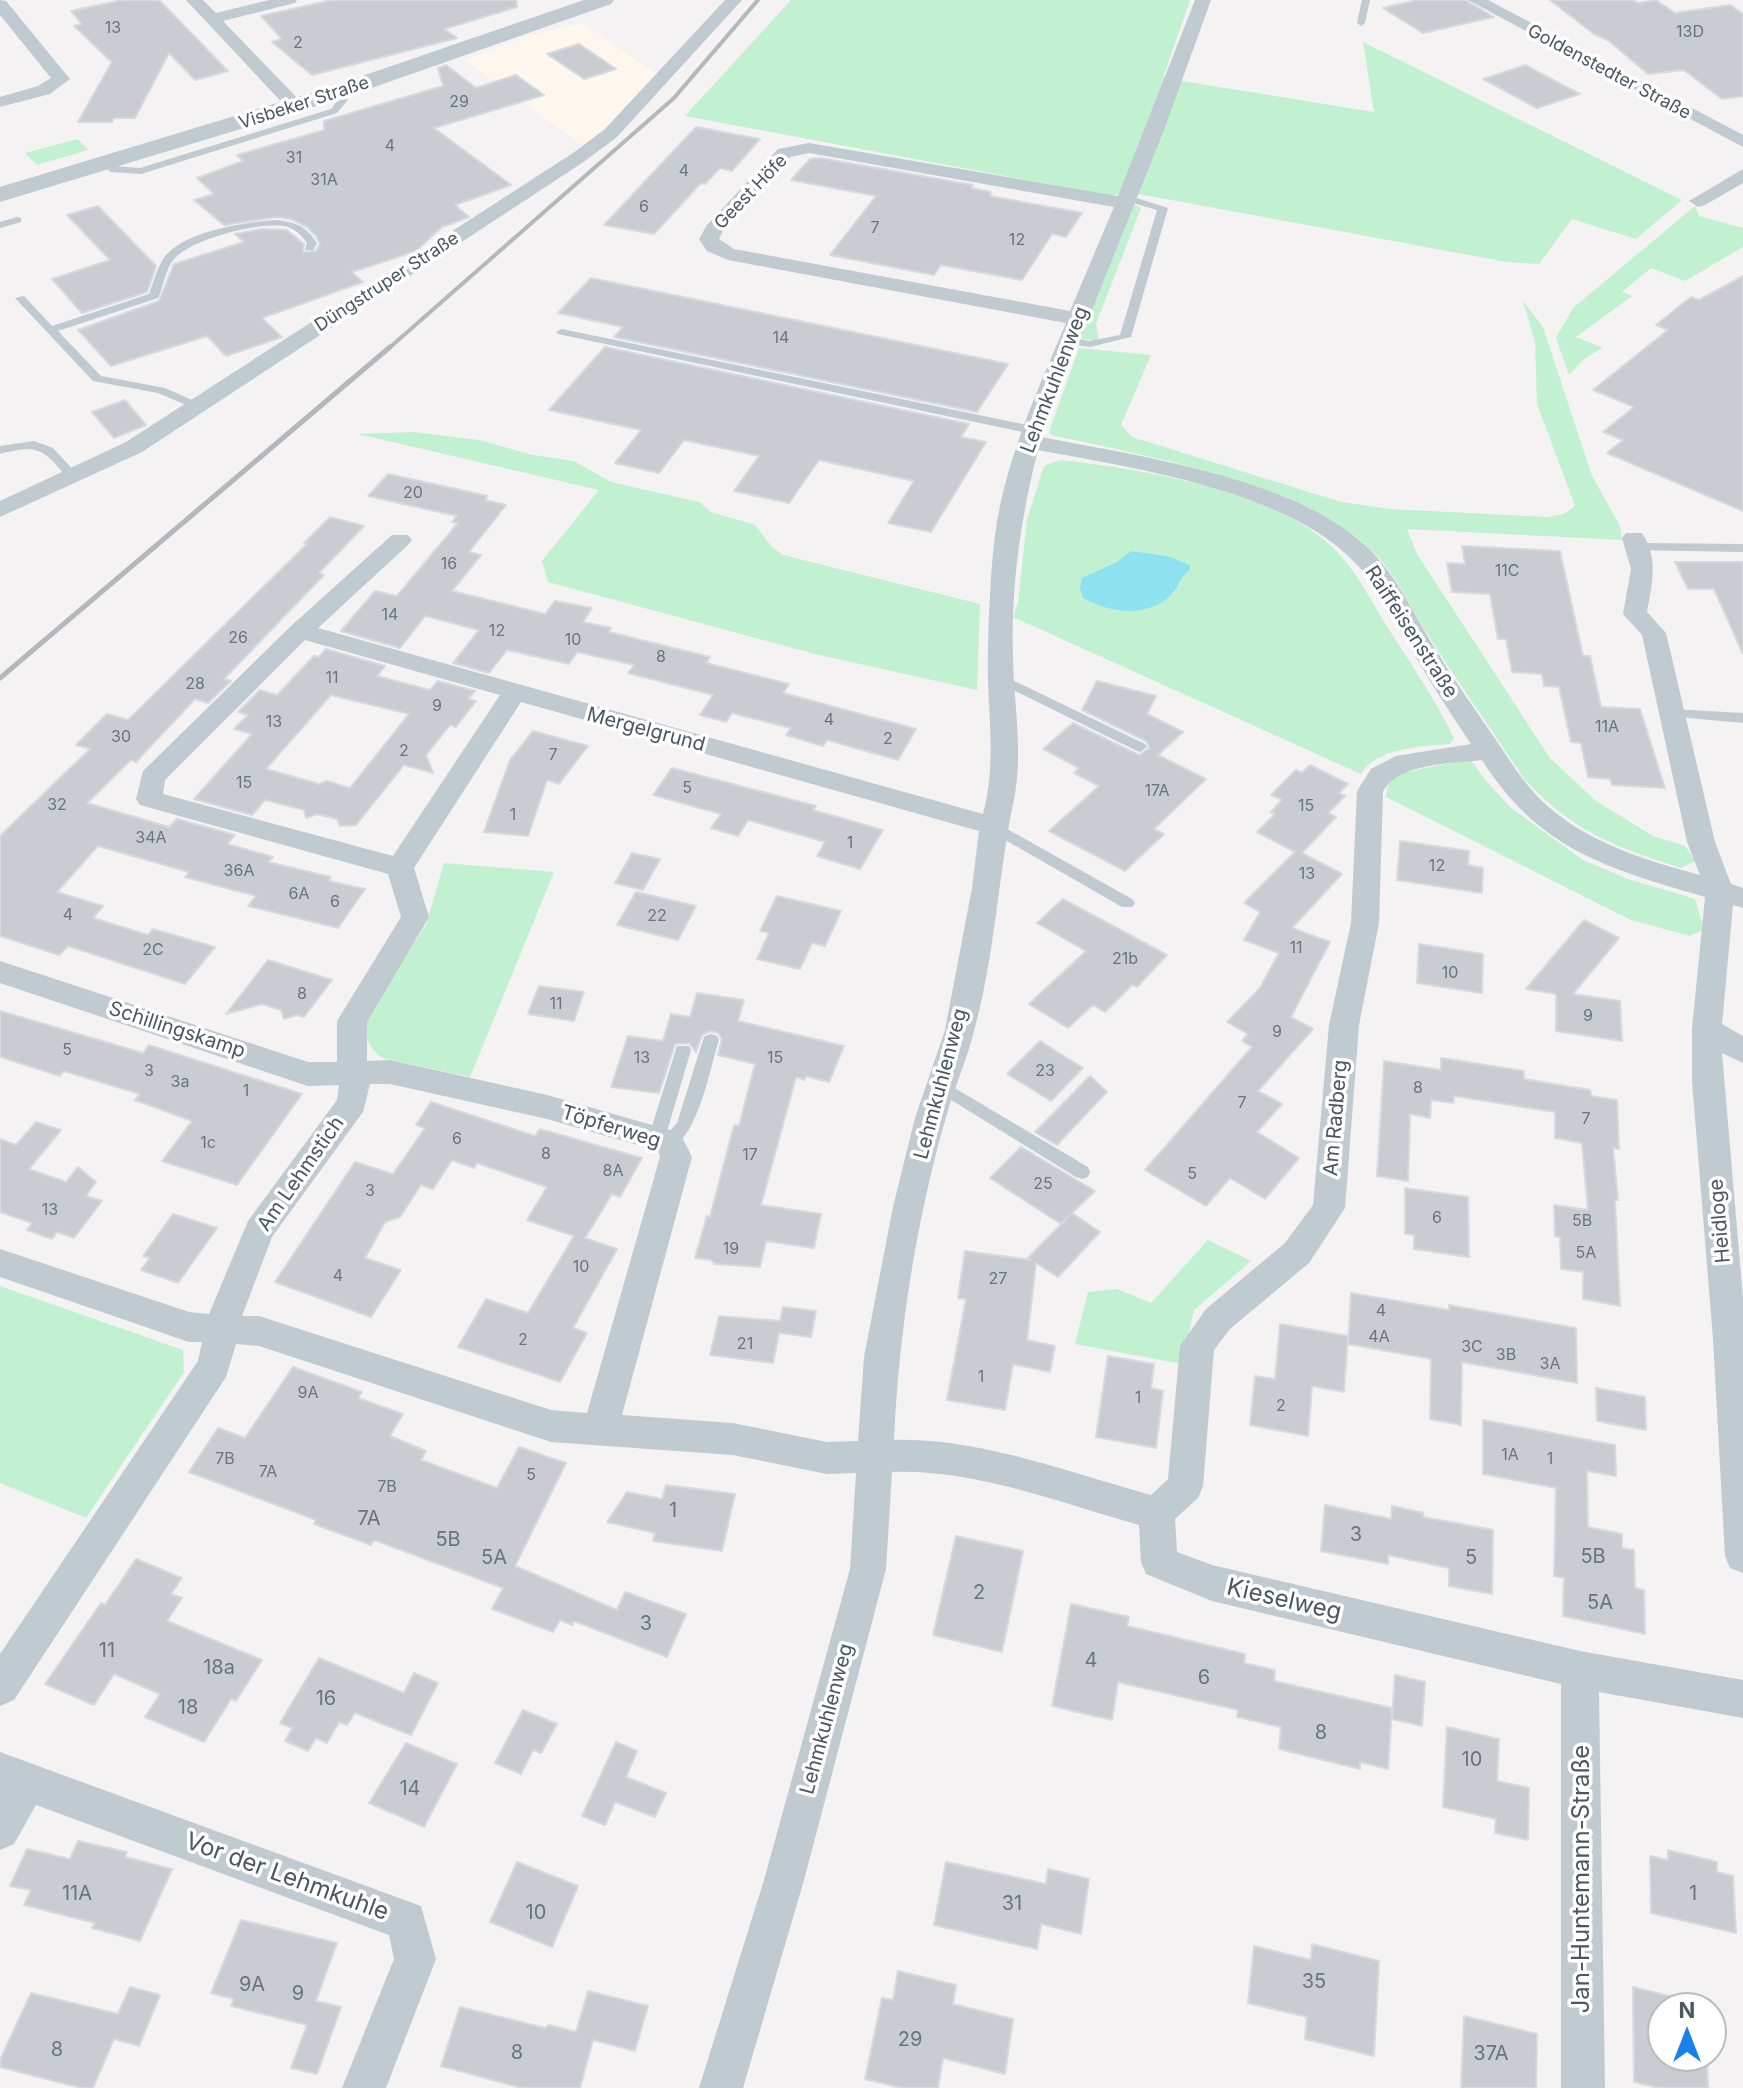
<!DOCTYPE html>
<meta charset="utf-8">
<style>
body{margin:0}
#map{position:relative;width:1743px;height:2088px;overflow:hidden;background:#f4f2f2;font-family:Inter,sans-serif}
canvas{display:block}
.north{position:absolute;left:1647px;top:1992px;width:80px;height:80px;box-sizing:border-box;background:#fff;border:2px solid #b6bcbf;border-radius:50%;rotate:0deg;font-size:22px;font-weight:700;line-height:32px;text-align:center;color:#495760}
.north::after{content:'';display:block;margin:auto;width:28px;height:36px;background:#1782e9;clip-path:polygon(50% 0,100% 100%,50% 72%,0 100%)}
</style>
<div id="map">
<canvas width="1743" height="2088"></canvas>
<div class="north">N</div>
</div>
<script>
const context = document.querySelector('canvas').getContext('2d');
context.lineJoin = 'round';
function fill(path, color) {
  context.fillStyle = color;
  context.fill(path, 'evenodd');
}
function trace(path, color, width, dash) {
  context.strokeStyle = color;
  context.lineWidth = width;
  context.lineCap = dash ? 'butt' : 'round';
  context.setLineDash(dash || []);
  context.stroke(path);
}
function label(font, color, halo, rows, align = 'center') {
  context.font = font + ' Inter,sans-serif';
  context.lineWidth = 7;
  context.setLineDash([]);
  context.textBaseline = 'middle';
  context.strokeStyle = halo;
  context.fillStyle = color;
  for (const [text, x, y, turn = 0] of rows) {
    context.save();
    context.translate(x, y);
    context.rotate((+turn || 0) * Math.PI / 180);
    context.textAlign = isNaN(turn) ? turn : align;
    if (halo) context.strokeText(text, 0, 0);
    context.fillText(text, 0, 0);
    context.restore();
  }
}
fill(new Path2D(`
 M583,23L657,74L606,131L583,146L464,60L527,36Z`), '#fdf7ed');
fill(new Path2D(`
 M791,0H1190L1163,78L1374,112L1363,42L1682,200L1636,239L1572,219L1539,264L1507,262L1139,194L1107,195L685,116Z
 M78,139L88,150L37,165L25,153Z
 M1133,204L1141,208L1096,324L1099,341L1078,339Z
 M1695,206L1699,216L1743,228V247L1685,281L1651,268L1622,292L1632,296L1576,337L1603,348L1584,359L1569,375L1556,338L1573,308Z
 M1523,301L1543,327L1592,476L1620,526L1622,540L1407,529L1417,554L1550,758L1596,801L1653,836L1685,846L1696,861L1681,868C1615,847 1574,832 1525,780C1493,731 1458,683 1427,633C1410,607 1399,580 1378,557C1311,484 1146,456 1051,435L1049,432L1079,348L1151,355L1121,425L1132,437L1341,502L1390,509L1547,517L1564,514L1575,506L1537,404L1535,342Z
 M414,432L479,440L533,455L574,461L611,482L699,502L711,512L755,525L772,547L783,555L980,604L977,690L815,654L548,582L542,561L599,490L358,434Z
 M1061,460C1140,469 1260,488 1323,539C1353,563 1368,596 1388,628C1411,664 1435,699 1454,738L1450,744C1423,746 1375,748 1361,774L1013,617L1018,603L1027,520L1044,466ZM1131,551L1168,556L1190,570L1182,575L1174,593L1144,609L1082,579L1117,562Z
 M1470,759L1486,781L1510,807L1583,860L1628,879L1695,899L1704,930L1690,936L1631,920L1386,797L1388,785L1396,774Z
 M444,863L554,872L470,1077L382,1058C367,1046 364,1035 366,1015L426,925Z
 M1208,1240L1251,1261L1194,1310L1182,1364L1075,1344L1088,1292L1117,1289L1151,1303Z
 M0,1286L183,1350L184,1372L86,1518L0,1483Z`), '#c1f1d0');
fill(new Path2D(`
 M1131,551L1168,556L1190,565V570C1179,577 1180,586 1172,594C1147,619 1111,613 1083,598L1080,588L1082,578L1117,562Z`), '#8ee1ee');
const building = new Path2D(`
 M122,0H159L228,71L195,80L169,53L135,118H114L112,122H78L112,62L74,26L82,24L71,11Z
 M332,0H516L517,7L444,29L457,38L312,75L272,42L282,39L261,16Z
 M1417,0H1465L1494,17L1423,33L1383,8Z
 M1550,0H1633L1638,3L1656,0L1675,13L1730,5L1743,14V96L1722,99L1684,70L1648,74L1609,41L1594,34Z
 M579,44L616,69L584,79L547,54Z
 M446,65L476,88L516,75L544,95L434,128L511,185L455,205L469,217L442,227L416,251L352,272L363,282L262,318L282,337L226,356L207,336L111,366L78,330L159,301L174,264L244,242L235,234L262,229L287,230L304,244L303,252L316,251L320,244L316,236L307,227L291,219L277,217L224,225L194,200L214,194L197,178L243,161L237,155L324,130V121L443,86L438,68Z
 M1526,65L1538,72L1580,94L1537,108L1483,79Z
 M696,127L760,139L732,171L720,168L705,184L701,183L654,234L604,225Z
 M820,158L973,185L971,188L991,192L990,196L1082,213L1066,237L1052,234L1022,280L941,265L934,275L830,255L876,196L791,180L810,159Z
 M98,206L156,266L147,292L82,313L52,279L110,260L67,215Z
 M1743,276V511L1607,453L1623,440L1603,432L1634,407L1593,390L1668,330L1656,325L1691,297L1699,300Z
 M591,278L1008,364L977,412L614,337L623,327L558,313Z
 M605,347L969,424L961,437L986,442L931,532L888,523L914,481L819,460L789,503L734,491L759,456L684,440L659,473L615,463L641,430L549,410Z
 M125,400L146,425L114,438L92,412Z
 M388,474L488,496L485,500L506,505L469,552L481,555L452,591L545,614L555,601L592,608L583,622L611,628L609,632L710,657L706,663L789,684L783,693L916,729L898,760L827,740L823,746L786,735L791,728L732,713L726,722L700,715L713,695L628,673L634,665L577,652L569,664L507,650L489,673L453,663L479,630L425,616L400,648L341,631L375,591L397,596L458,523L452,522L457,516L368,496Z
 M330,517L364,526L319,573L324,575L224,679L231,681L208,703L195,699L136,762L131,760L87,803L169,827L177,819L235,835L227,844L273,857L268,862L331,877L329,881L365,889L338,928L248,906L256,896L185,877L189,872L98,846L57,892L103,906L93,918L148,935L153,929L215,947L185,984L68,946L59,955L0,936V836L90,749L76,745L107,714L128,720L307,544L304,543Z
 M1462,546L1560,551L1583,656H1590L1601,707L1640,709L1665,788L1612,785L1610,779L1588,777L1581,743L1571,742L1559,687L1544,686L1542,674L1512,672L1506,639H1498L1490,594L1452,592L1447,563L1465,564Z
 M1675,562H1743V654L1714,589H1688Z
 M326,649L385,666L377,676L430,690L438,681L475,691L468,699L476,701L456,727L450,725L426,755L433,773L404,765L356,825L340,826L337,819L317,814L306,818L304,810L265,800L252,815L194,799L252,734L234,729L248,715L238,712L260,690L277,695L314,656L319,657ZM331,695L409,714L350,788L327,781L319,784L266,769Z
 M1097,681L1156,696L1147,714L1183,732L1158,755L1206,779L1154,829L1164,834L1125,871L1049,831L1099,786L1074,773L1079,768L1043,749L1073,723L1139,755L1150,748L1146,741L1082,710Z
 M533,731L588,746L559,784L547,780L528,836L484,832L510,760Z
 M1310,765L1348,784L1339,793L1345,796L1328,813L1336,817L1302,853L1342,874L1292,928L1330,942L1291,1017L1313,1029L1258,1091L1282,1104L1257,1132L1299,1158L1265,1199L1230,1178L1206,1206L1145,1170L1252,1047L1242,1041L1248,1034L1227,1022L1260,988L1279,953L1244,940L1260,912L1244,903L1295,852L1257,832L1275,814L1271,812L1282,800L1271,795L1296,770L1302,773Z
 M672,768L816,806L813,810L883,830L860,869L817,856L825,842L748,820L738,836L711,828L721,814L653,795Z
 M1400,841L1469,851L1468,865L1483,868L1482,893L1397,880Z
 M632,853L660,859L643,890L615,883Z
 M636,892L696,906L678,940L617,925Z
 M777,896L841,911L825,946L812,943L800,969L757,959L769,933L760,931Z
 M1063,899L1167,955L1137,987L1132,985L1105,1012L1093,1005L1068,1028L1029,1004L1086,951L1037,923Z
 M1584,920L1619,938L1573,994L1620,1001L1622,1041L1556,1031V994L1526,989Z
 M1419,944L1483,954L1482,993L1417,983Z
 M268,960L332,980L304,1017L297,1015L284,1019L281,1010L262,1004L226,1014Z
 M539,986L584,992L574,1021L528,1014Z
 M697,993L744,1000L738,1021L844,1046L829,1082L806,1076L805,1080L796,1077L761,1205L821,1214L814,1248L766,1241L760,1267L715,1264L711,1260L695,1258L707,1216L710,1217L734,1125L739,1126L755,1064L718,1055L722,1039L718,1033L710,1031L702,1035L696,1052L689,1043L675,1044L659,1093L611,1087L628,1036L663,1041L671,1014L690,1017Z
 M0,1011L143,1053L149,1045L302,1094L237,1185L162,1161L192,1121L135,1100L140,1094L64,1071L60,1076L0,1057Z
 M1040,1041L1083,1068L1051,1101L1007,1074Z
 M1441,1058L1524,1071V1079L1590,1090L1591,1096L1617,1100L1619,1149L1613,1148L1618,1200H1615L1620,1306L1583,1299V1272L1561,1269L1560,1237L1555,1236L1554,1205L1588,1210L1582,1143L1555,1138V1112L1454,1096V1103L1431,1100L1430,1118L1410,1114L1408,1181L1377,1176L1384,1061L1441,1070Z
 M1090,1076L1107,1092L1057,1145L1035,1132Z
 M431,1102L535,1136L540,1129L642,1158L620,1197L612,1194L585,1238L617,1249L573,1328L587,1333L560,1382L458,1347L486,1299L528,1313L574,1236L527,1220L547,1187L477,1163L474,1168L452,1160L433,1189L421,1185L400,1217L385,1222L365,1258L401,1270L371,1317L275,1282L355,1162L393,1174L425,1128L416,1125Z
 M36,1122L61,1130L29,1169L66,1182L78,1167L96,1182L86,1196L102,1201L74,1238L57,1232L52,1239L27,1230L32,1223L0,1212V1139L16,1145Z
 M1021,1147L1095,1191L1072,1213L1100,1232L1058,1277L1036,1263L1027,1340L1055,1346L1050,1372L1013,1364L1005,1410L947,1400L966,1299L958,1298L965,1251L1031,1260L1028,1258L1070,1215L1061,1224L990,1178Z
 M1405,1188L1468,1197L1469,1257L1414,1249V1235L1405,1234Z
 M173,1214L217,1228L178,1283L141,1270L150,1258L143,1256Z
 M1351,1293L1449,1310V1305L1576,1328L1577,1383L1462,1362L1461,1425L1430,1419L1431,1359L1348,1344Z
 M783,1307L816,1311L811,1337L779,1333L773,1363L710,1355L719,1316L780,1321Z
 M1280,1324L1348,1336L1344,1392L1312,1386L1308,1436L1250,1425L1255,1376L1275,1379Z
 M1108,1356L1154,1364L1151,1388L1163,1391L1156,1448L1096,1437Z
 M293,1367L362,1392L358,1398L403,1414L390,1436L426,1451L421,1460L497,1488L519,1447L566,1463L515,1566L617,1610L625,1592L686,1614L667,1657L574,1621L572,1625L560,1620L553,1632L492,1609L503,1588L374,1540L371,1545L314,1524L316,1520L189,1472L218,1428L245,1438Z
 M1596,1388L1645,1397L1646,1430L1597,1421Z
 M1483,1420L1615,1445L1616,1476L1587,1471L1588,1527L1622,1534V1548L1634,1550L1635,1588L1644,1590L1645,1634L1563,1616L1564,1578L1554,1576L1556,1488L1483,1474Z
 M666,1485L735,1494L722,1551L653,1541L655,1533L607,1522L627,1492L662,1499Z
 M1325,1505L1391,1519L1392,1506L1423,1513V1517L1493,1530L1492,1594L1449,1586V1568L1388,1555V1564L1321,1551Z
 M956,1536L1023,1551L1002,1652L933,1635Z
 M136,1559L182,1578L171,1594L182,1598L167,1621L262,1660L236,1701L231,1699L204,1742L145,1717L160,1694L114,1674L94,1705L45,1684L101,1603L105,1605Z
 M1071,1604L1129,1617L1127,1626L1245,1654L1244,1663L1275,1670L1274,1681L1392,1708L1388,1769L1360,1762V1769L1279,1749L1281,1727L1237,1717L1238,1710L1118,1682L1112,1720L1052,1706Z
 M319,1658L404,1693L414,1673L438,1683L411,1735L355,1713L347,1725L339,1722L327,1743L316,1738L308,1751L285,1741L292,1728L280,1723Z
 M1395,1675L1425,1682L1422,1726L1392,1719Z
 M523,1710L557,1724L541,1753L533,1750L521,1774L495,1763Z
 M1447,1727L1499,1739L1497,1781L1529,1788L1528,1840L1495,1833L1496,1819L1443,1807Z
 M616,1742L637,1751L626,1777L666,1793L655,1817L615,1802L605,1825L582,1816Z
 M406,1743L457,1764L424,1827L369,1803Z
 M78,1841L127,1852L125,1857L172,1869L140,1941L92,1928L95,1923L24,1905L31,1890L10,1886L27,1849L70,1859Z
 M1668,1850L1717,1862V1872L1733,1876L1736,1933L1651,1913L1650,1856L1668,1860Z
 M517,1862L578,1886L552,1947L490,1922Z
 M946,1862L1046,1884L1048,1869L1089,1879L1081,1934L1041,1924L1037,1949L934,1925Z
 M241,1920L337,1943L316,2001L341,2007L317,2074L291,2068L307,2025L231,2006L234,1999L211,1993Z
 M1312,1944L1379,1961L1374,2056L1305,2039L1307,2017L1248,2003L1254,1946L1311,1960Z
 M898,1971L956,1985L953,2004L1013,2019L1005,2074L943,2058L938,2088H902L865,2079L882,1998L893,2000Z
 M130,1987L160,1995L139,2046L114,2039L93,2088H81L0,2067V2060L31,1993L118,2014Z
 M1633,1987L1705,2005V2008H1663V2056H1707L1708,2088H1659L1634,2082Z
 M588,1991L648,2006L635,2051L593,2040L580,2088H522L441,2066L460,2007L545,2028L549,2025L576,2032Z
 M1464,2016L1537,2034L1536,2088H1461Z`);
fill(building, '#c9cdd1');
trace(building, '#d6d9dd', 2);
fill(new Path2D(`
 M1362,0H1370L1365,23L1361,26L1357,23Z
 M332,91H338L348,100L337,113L141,174L111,172L99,164L104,161L114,166L140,168L331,109L338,100L330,93Z
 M1127,195L1168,208L1131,337L1090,347L1064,343L1062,341L1068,338L1090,341L1120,335L1157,210L1123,200L1122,198Z
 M17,217L21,218V222L0,228V222Z
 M277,220C296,222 307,227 317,243L313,250H305L307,243C302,236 296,230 288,227C263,220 192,239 175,258C165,268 164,286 158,298L58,331L101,376L165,388L201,404V408H193L158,393L93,381L15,298L24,296L52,326L149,294C154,281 158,263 168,253C191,230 246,222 277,220Z
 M562,329L1032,426L1038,430L1032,434L558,334L556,332Z
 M34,441L53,448L76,473V479H68C44,449 38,444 0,454V446Z
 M1636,543L1743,544V552L1632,550L1630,547Z
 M1002,675L1145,744L1147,747L1140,752L1135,750L997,682V676Z
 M1672,709L1743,713V723L1667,716L1665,713Z
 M993,821L1132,899L1135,903L1132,907H1122L988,830L986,826L988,822Z
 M711,1034L717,1036L719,1040C710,1068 698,1138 669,1149L662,1144H650L648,1139L677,1046H689L691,1050L666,1135L677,1123L703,1040L705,1036Z
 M941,1080L1088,1167L1090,1172L1088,1177L1082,1179L1076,1177L935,1090L933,1086L935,1082Z`), '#c0cad1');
fill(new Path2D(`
 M0,0L6,1L70,79L50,94L0,107V97L38,86L51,78L0,15Z
 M186,0H203L216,13L269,0H297L295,3L223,21L301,102L304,106L301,110H289Z
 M725,0H742L617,137L585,161L142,452L0,517V501L126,442L573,153L605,129Z
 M1195,0H1211L1164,130L1041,437C1138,456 1292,477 1366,546C1396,574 1413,612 1434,647C1454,680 1476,711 1498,743C1514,767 1528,790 1551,809C1592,844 1648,861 1700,875L1687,842L1642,635L1623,614L1631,569L1622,538L1626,533H1642C1659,559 1652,584 1647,612L1666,633L1715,842L1731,884L1743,888V908L1733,905L1722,1024L1743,1036V1063L1722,1053L1743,1298V1573L1730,1568L1725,1556L1713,1339L1692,1081V1029L1705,897C1607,868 1539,850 1482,760C1451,764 1401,762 1383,791L1379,923L1359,1025L1345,1208L1309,1263L1230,1329L1214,1350L1203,1486L1198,1498L1175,1519L1177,1552L1212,1565L1580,1651L1743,1680V1718L1599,1692L1605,2088H1561V1684L1212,1601L1146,1574L1141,1562L1139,1525C1060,1503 975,1469 892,1472L886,1569L804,1880L743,2088H699L764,1880L850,1569L856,1473L827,1474L733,1455L551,1442L259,1346L236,1344L226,1377L14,1700L0,1706V1654L198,1361L202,1342H189L0,1277V1249L189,1312L209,1314L248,1221L337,1100L339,1085L308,1086L0,983V961L308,1062H337V1021L401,917L388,874L140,805L136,799L143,771L291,626L392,535H408L412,540L408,545L318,628L983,814C998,759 986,706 988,651C989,611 991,550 999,511C1012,446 1040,384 1066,323L728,260L707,251L699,239L707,225L778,149L809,143L1118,196ZM809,153L1114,207L1070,311L734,249L719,239L723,231L790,157ZM1038,450C1133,468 1294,491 1360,568C1379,589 1391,616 1406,640C1426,676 1448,710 1471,744L1396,756L1371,769L1357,791L1351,923L1329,1025L1313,1205L1285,1243L1206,1309L1180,1346L1168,1479L1151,1495C1071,1473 976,1437 894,1440C899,1332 916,1221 946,1117C954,1088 967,1060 974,1031C995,956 998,875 1014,799C1024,751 1013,702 1013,654C1011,585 1021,516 1038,450ZM305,640L500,695L393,856L163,794L165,780ZM521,702L979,831L972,888L945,1030L915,1118L893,1207L864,1357L858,1441L827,1442L733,1423L622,1415L692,1157L680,1133L547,1095L390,1060L367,1061V1022L429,917L414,868ZM370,1084H390L547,1119L658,1151L660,1157L587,1413L551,1410L259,1316H242L272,1237L363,1112Z
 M1468,0H1488L1743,135V147Z
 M1743,169V183L1705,205L1698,207L1689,201Z
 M0,1752L421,1906L436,1959L386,2088H342L394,1959L389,1935L36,1805L14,1844L0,1850Z`), '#c0cad1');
fill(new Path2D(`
 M584,0H614L611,4L343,98L0,202V187L327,88Z`), '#c0cad1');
trace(new Path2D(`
 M388,349L674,98L758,0`), '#b4b8bc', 4);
trace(new Path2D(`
 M0,678L390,347`), '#b4b8bc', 5);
label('16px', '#69747c', null, [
 ["13",113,28],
 ["13D",1690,32],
 ["2",298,43],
 ["29",459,102],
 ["4",390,146],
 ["31",294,158],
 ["4",684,171],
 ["31A",324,180],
 ["6",644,207],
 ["7",875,228],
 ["12",1017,240],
 ["14",781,338],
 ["20",413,493],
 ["16",449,564],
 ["11C",1507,571],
 ["14",390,615],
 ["12",497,631],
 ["26",238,638],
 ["10",573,640],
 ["8",661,657],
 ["11",332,678],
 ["28",195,684],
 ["9",437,706],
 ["4",829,720],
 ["13",274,722],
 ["11A",1607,727],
 ["30",121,737],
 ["2",888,739],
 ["2",404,751],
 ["7",553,755],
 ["15",244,783],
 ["5",687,788],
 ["17A",1157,791],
 ["32",57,805],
 ["15",1306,806],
 ["1",513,815],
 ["34A",151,838],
 ["1",850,843],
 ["12",1437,866],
 ["36A",239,871],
 ["13",1307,874],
 ["6A",299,894],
 ["6",335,902],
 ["4",68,915],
 ["22",657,916],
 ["11",1296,948],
 ["2C",153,950],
 ["21b",1125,959],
 ["10",1450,973],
 ["8",302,994],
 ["11",556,1004],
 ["9",1588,1016],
 ["9",1277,1032],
 ["5",67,1050],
 ["13",642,1058],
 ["15",775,1058],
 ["3",149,1071],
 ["23",1045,1071],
 ["3a",180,1082],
 ["8",1418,1088],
 ["1",246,1091],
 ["7",1242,1103],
 ["7",1586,1119],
 ["6",457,1139],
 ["1c",208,1143],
 ["8",546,1154],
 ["17",750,1155],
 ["8A",613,1171],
 ["5",1192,1174],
 ["25",1043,1184],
 ["3",370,1191],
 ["13",50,1210],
 ["6",1437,1218],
 ["5B",1582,1221],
 ["19",731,1249],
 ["5A",1586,1253],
 ["10",581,1267],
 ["4",338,1276],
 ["27",998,1279],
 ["4",1381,1311],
 ["4A",1379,1337],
 ["2",523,1340],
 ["21",745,1344],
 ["3C",1472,1347],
 ["3B",1506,1355],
 ["3A",1550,1364],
 ["1",981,1377],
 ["9A",308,1393],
 ["1",1138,1398],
 ["2",1281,1406],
 ["1A",1510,1455],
 ["7B",225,1459],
 ["1",1550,1459],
 ["7A",268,1472],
 ["5",531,1475],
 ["7B",387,1487]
]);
label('18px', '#495760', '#fff', [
 ["Goldenstedter Straße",1609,72,28],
 ["Visbeker Straße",304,103,-18],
 ["Geest Höfe",751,192,-46],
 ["Düngstruper Straße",387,282,-33]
]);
label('20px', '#495760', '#fff', [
 ["Lehmkuhlenweg",1055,380,-69],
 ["Raiffeisenstraße",1411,632,57],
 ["Mergelgrund",646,730,15],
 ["Schillingskamp",177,1030,18],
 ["Lehmkuhlenweg",941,1084,-75],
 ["Am Radberg",1336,1118,-85],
 ["Töpferweg",611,1127,17],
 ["Am Lehmstich",301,1174,-55],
 ["Heidloge",1720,1221,-95],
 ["Lehmkuhlenweg",827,1719,-75]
]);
label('20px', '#69747c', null, [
 ["1",673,1511],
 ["7A",369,1519],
 ["3",1356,1535],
 ["5B",448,1540],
 ["5B",1593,1557],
 ["5A",494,1558],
 ["5",1471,1558],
 ["2",979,1593],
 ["5A",1600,1603],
 ["3",646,1624],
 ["11",107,1651],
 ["4",1091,1661],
 ["18a",219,1668],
 ["6",1204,1678],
 ["16",326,1699],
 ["18",188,1708],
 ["8",1321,1733],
 ["10",1472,1760],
 ["14",410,1789],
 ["11A",77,1894],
 ["1",1693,1894],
 ["31",1012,1904],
 ["10",536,1913],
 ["35",1314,1982],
 ["9A",252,1985],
 ["9",298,1994],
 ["29",910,2040],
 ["8",57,2050],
 ["8",517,2053],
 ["37A",1491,2054]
]);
label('24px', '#495760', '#fff', [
 ["Kieselweg",1284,1600,13],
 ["Vor der Lehmkuhle",287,1877,20],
 ["Jan-Huntemann-Straße",1582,1879,-90]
]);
</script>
